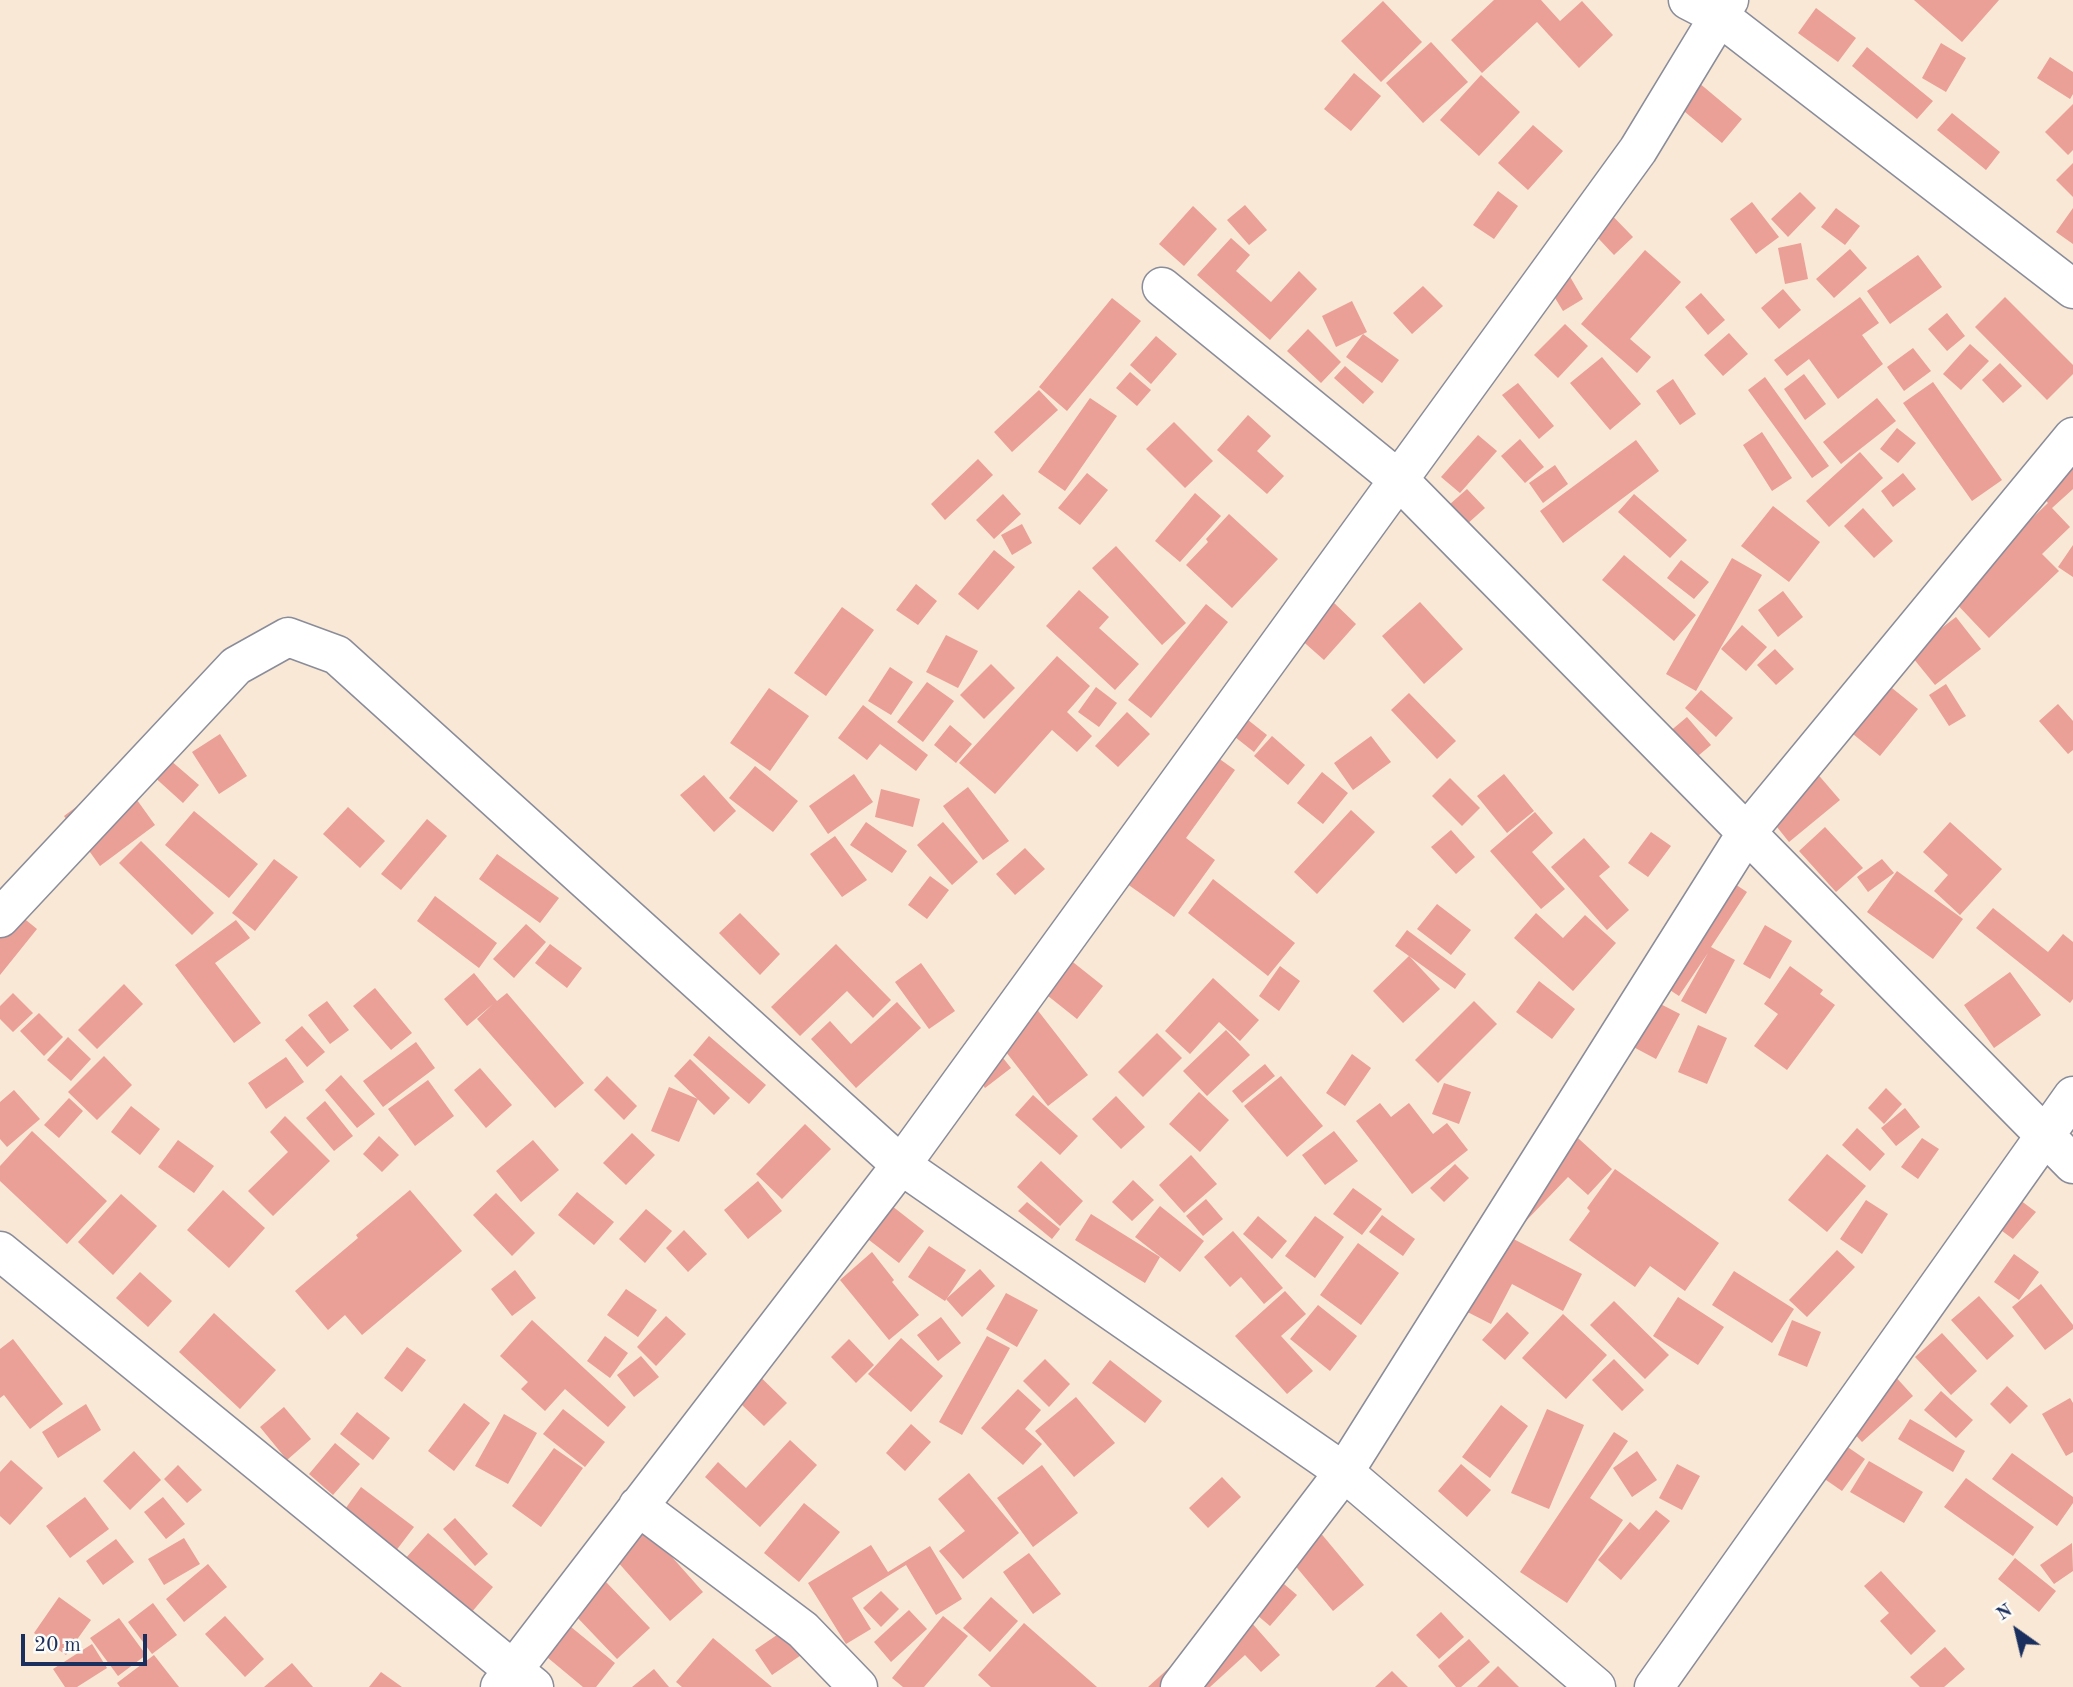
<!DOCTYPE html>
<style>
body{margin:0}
#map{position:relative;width:2073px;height:1687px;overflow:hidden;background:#f8e8d5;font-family:"Old Standard TT",serif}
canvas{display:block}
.north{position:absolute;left:1982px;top:1596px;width:70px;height:70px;-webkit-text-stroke:5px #fdfcf7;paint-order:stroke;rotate:326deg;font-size:19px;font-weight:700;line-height:28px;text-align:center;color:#1b2f5e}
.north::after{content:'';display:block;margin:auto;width:24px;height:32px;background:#1b2f5e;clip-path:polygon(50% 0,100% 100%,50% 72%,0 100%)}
.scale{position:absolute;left:21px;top:1634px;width:126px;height:32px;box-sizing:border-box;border:4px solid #1b2f5e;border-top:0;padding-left:9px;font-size:21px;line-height:24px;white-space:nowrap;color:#1b2f5e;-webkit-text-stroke:5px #fdfcf7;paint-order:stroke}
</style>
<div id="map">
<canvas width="2073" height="1687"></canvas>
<div class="north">N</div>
<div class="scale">20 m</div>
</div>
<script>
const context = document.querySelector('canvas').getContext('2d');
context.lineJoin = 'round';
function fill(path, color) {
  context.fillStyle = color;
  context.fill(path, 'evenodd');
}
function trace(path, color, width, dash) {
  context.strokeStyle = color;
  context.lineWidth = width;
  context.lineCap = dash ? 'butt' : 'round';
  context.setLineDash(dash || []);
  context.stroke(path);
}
fill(new Path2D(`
 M1494,0H1541L1560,21L1582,1L1613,35L1579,68L1537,22L1482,73L1451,40Z
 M1914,0H1999L1962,42Z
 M1383,1L1422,42L1381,82L1341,41Z
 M1816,8L1856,38L1838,62L1798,33Z
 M1431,42L1468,82L1423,123L1386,83Z
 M1941,43L1966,58L1946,92L1922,78Z
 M1867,47L1933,101L1917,119L1852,66Z
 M2050,57L2073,72V94L2070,99L2037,78Z
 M1686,72L1742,119L1722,143L1666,96Z
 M1354,73L1381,96L1351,131L1324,109Z
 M1481,75L1520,112L1479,156L1440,120Z
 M2073,104V150L2068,155L2045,132Z
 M1952,113L2000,152L1986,170L1937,130Z
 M1533,125L1563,151L1528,190L1498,163Z
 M2073,163V197L2056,180Z
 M1498,191L1518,206L1494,239L1473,225Z
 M1800,192L1816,208L1788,237L1771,219Z
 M1752,202L1779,237L1756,254L1730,219Z
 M1601,204L1633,237L1614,255L1583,222Z
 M1245,205L1267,230L1249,245L1227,220Z
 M1193,206L1217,229L1184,266L1159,244Z
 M1836,208L1860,226L1845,245L1821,227Z
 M2073,208V244L2056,232Z
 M1231,238L1250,255L1236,271L1271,302L1299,271L1317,289L1270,340L1197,275Z
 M1801,243L1808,279L1785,284L1778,248Z
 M1850,249L1867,268L1834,298L1816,279Z
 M1645,250L1681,282L1630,339L1651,357L1637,373L1581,324Z
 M1918,255L1942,287L1890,324L1867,291Z
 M1569,275L1583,299L1563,311L1549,288Z
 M1423,286L1443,306L1412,334L1393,313Z
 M1783,289L1801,310L1779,329L1761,308Z
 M1701,293L1725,320L1708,335L1685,307Z
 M1860,297L1879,323L1862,335L1883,364L1838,399L1809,359L1787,376L1774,360Z
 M2005,297L2073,365V374L2047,400L1975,327Z
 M1112,298L1141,321L1067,411L1039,387Z
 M1352,301L1367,332L1336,347L1322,316Z
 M1947,313L1965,336L1947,351L1928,329Z
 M1565,324L1588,346L1558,378L1534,355Z
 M1308,329L1341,362L1321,383L1287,351Z
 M1729,333L1748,354L1723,376L1704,355Z
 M1363,334L1399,360L1382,383L1346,357Z
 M1156,336L1177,354L1151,384L1130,365Z
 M1970,344L1989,361L1961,390L1943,374Z
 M1913,348L1931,371L1904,391L1887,367Z
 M1602,357L1641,404L1610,430L1570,383Z
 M2000,363L2022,386L2003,403L1982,380Z
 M1345,366L1374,392L1363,404L1334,378Z
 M1130,372L1151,390L1137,406L1116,388Z
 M1804,374L1826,404L1805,420L1784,389Z
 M1765,377L1829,466L1812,478L1748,390Z
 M1673,379L1696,414L1680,425L1656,391Z
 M1933,382L2002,480L1972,501L1903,403Z
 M1518,383L1554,426L1539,439L1502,395Z
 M1039,390L1058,410L1012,452L994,432Z
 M1090,398L1117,416L1065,491L1038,472Z
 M1877,398L1896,421L1841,464L1823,442Z
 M1248,415L1271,436L1257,451L1284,476L1267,494L1217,450Z
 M1174,422L1213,461L1185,488L1146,449Z
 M1897,428L1916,443L1898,463L1880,449Z
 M1762,432L1792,478L1772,491L1743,445Z
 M1478,435L1497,451L1460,493L1441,477Z
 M1520,439L1544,467L1525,483L1501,456Z
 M1636,440L1659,471L1563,543L1540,511Z
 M1860,452L1883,478L1829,527L1806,501Z
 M2073,452V489L2052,508L2070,527L2042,554L2059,571L1989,638L1950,597L2048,503L2034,488Z
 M978,459L993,475L945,520L931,504Z
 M1555,465L1568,484L1543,503L1529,483Z
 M1087,473L1108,490L1080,525L1058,508Z
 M1903,473L1916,489L1893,507L1881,491Z
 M1467,489L1485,508L1466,525L1449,505Z
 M1195,493L1221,516L1180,562L1155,541Z
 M1003,494L1021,514L994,539L976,520Z
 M1634,494L1687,540L1670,558L1618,512Z
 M1773,506L1820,542L1789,582L1741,546Z
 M1863,508L1893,541L1874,558L1844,526Z
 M1229,514L1278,559L1232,608L1186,565L1208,542L1206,539Z
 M1022,524L1032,543L1012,555L1001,535Z
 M2073,545V577L2058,567Z
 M1116,546L1186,623L1162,645L1092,568Z
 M994,550L1015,567L978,610L958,594Z
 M1624,555L1696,615L1674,641L1602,580Z
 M1732,558L1762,575L1696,691L1666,674Z
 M1681,560L1709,582L1694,599L1667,578Z
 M916,584L937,601L918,625L896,610Z
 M1079,590L1109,617L1099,628L1139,664L1115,690L1046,626Z
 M1783,591L1803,617L1778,637L1758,610Z
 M1332,601L1356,624L1324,660L1298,637Z
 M1420,602L1463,649L1424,684L1382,636Z
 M1206,604L1228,622L1151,718L1128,700Z
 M842,607L874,630L826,696L794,673Z
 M1956,617L1981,649L1935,685L1909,653Z
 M1742,625L1767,647L1746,671L1721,649Z
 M946,635L978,651L958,688L926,672Z
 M1775,649L1794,669L1776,685L1757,665Z
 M1057,656L1090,686L1067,712L1092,736L1077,752L1052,730L995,794L959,763Z
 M991,664L1015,688L984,719L960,695Z
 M890,667L913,682L891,715L868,701Z
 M927,682L954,701L923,742L897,722Z
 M1887,684L1918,709L1880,756L1848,730Z
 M1946,684L1966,716L1949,726L1929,695Z
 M1096,687L1117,703L1099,727L1078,712Z
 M769,688L809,716L770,771L730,743Z
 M1701,690L1733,718L1716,737L1685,708Z
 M1409,693L1456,741L1437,759L1391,710Z
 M2058,704L2073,721V750L2068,754L2039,721Z
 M863,705L928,755L916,771L880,744L867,760L838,738Z
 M1127,712L1150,734L1118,767L1095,746Z
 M1243,716L1267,735L1254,752L1230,733Z
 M1687,717L1711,745L1692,761L1668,733Z
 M950,725L972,744L956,763L934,745Z
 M220,734L247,776L219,794L192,752Z
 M1272,736L1305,765L1288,785L1254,756Z
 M1371,736L1391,762L1353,790L1334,763Z
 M155,747L199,785L183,803L140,764Z
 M1214,755L1235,770L1186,838L1215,860L1174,917L1123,881Z
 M755,766L798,801L773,832L729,798Z
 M1815,771L1840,800L1789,842L1765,812Z
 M1322,772L1348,793L1323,824L1297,803Z
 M854,774L873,802L828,834L809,806Z
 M1504,774L1534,811L1507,833L1477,796Z
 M119,775L155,825L100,866L64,816Z
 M704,775L736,811L714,832L680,795Z
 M1450,778L1480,808L1462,826L1432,796Z
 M968,787L1009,841L983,860L943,806Z
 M881,789L920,799L913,827L875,817Z
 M348,807L385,841L360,868L323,834Z
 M1351,810L1375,832L1317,894L1294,872Z
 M194,811L258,864L229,898L165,845Z
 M1535,812L1553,833L1532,852L1565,889L1541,909L1490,851Z
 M427,819L447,836L401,890L381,874Z
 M866,822L907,851L892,873L850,845Z
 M943,822L978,862L952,885L917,845Z
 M1950,822L2002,869L1960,915L1934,891L1948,875L1923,852Z
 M1825,827L1863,868L1836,892L1799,851Z
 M1451,830L1475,857L1456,874L1431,847Z
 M1651,832L1671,846L1648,877L1628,863Z
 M835,836L867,880L842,897L810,854Z
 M1584,838L1610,867L1599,876L1629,910L1607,930L1551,867Z
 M141,841L214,913L192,935L119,863Z
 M1025,848L1045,869L1015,895L996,874Z
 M497,854L559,898L540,923L479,879Z
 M274,859L298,877L255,931L232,913Z
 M1882,859L1894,873L1868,892L1857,877Z
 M1897,871L1963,919L1933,959L1867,912Z
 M1718,873L1747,892L1711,947L1735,960L1706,1014L1681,1001L1708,953L1679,996L1650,977Z
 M930,876L949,890L927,919L908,905Z
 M1213,879L1295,943L1268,976L1188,913Z
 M435,896L497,943L479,968L417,921Z
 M0,899L37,929L0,975Z
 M1437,904L1471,930L1451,955L1417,929Z
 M1993,908L2048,952L2063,934L2073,942V999L2070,1003L1976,928Z
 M740,913L780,954L760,975L719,933Z
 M1536,913L1563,938L1585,915L1616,943L1573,991L1514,938Z
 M236,920L250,938L215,963L261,1023L234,1043L175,965Z
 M526,924L546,942L514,978L493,959Z
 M1765,925L1792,941L1770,979L1743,964Z
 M1407,930L1466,974L1455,989L1395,946Z
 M550,944L582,968L567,988L535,963Z
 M836,944L891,1000L873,1018L847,991L800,1036L771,1007Z
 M1059,951L1103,986L1077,1019L1033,984Z
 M1409,956L1440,989L1403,1023L1373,991Z
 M921,963L955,1011L929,1029L895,982Z
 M1280,966L1300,981L1279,1011L1259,996Z
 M1790,966L1823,990L1820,994L1835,1005L1787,1070L1754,1046L1778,1014L1764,1004Z
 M2010,972L2041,1015L1994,1048L1964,1005Z
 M474,973L497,1001L507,993L584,1083L555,1108L477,1019L493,1004L467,1026L444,999Z
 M1213,978L1259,1020L1240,1041L1219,1022L1190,1054L1165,1031Z
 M1539,981L1575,1009L1552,1039L1516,1012Z
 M124,984L143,1004L97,1049L78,1030Z
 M375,988L412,1033L391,1050L353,1006Z
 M1633,990L1680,1014L1656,1059L1609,1034Z
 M13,993L33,1013L13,1032L0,1019V1006Z
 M1025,994L1088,1075L1048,1106L985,1025Z
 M327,1001L349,1030L330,1044L308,1015Z
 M1474,1001L1497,1024L1438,1083L1415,1060Z
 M897,1002L921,1028L856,1088L811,1039L830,1021L851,1044Z
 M39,1013L63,1037L44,1056L20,1031Z
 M1698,1025L1727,1038L1707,1084L1678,1072Z
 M302,1026L325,1052L307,1067L285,1040Z
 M1226,1030L1250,1055L1207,1096L1183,1071Z
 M1157,1033L1182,1058L1143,1097L1118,1072Z
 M709,1036L766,1085L749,1104L693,1055Z
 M68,1037L91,1059L71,1081L47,1060Z
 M416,1042L435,1068L383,1107L363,1081Z
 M991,1043L1011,1068L985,1088L966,1062Z
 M1352,1054L1371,1068L1345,1106L1326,1093Z
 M104,1056L132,1085L97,1120L68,1092Z
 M286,1057L304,1082L266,1109L248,1083Z
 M690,1059L730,1098L714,1115L674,1076Z
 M1265,1064L1275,1076L1242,1103L1232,1091Z
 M480,1068L512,1105L486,1128L454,1090Z
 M341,1075L375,1114L357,1128L325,1090Z
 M607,1076L637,1106L624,1120L594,1090Z
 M1281,1076L1323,1126L1287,1157L1244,1106Z
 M428,1080L454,1116L415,1146L388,1109Z
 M1444,1083L1471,1092L1459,1124L1432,1114Z
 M669,1087L698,1099L679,1142L651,1131Z
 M1886,1088L1902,1104L1884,1124L1868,1108Z
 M14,1090L40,1119L7,1147L0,1139V1102Z
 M1199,1092L1229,1120L1200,1152L1169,1124Z
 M1033,1095L1078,1136L1060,1155L1015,1115Z
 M1116,1096L1145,1127L1121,1149L1092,1119Z
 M69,1098L83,1111L59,1138L44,1125Z
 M325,1101L353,1136L334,1151L306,1118Z
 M1380,1103L1391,1117L1409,1103L1433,1134L1447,1123L1468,1150L1412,1194L1356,1121Z
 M131,1106L160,1129L140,1155L111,1132Z
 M1905,1108L1920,1127L1896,1146L1881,1128Z
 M285,1116L330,1161L273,1216L248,1191L288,1152L270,1132Z
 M805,1124L831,1149L782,1199L756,1174Z
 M1857,1128L1885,1154L1870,1171L1842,1145Z
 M1568,1129L1612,1169L1588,1195L1568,1177L1523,1224L1500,1202Z
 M32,1131L107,1201L67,1244L0,1181V1166Z
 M1334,1131L1358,1161L1325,1185L1302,1155Z
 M632,1133L655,1155L626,1185L603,1163Z
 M379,1136L399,1155L382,1172L363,1154Z
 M1922,1138L1939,1149L1918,1179L1901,1167Z
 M178,1140L214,1166L194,1193L158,1167Z
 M533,1140L559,1170L521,1202L496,1171Z
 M1827,1154L1866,1186L1827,1232L1788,1200Z
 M1191,1155L1217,1184L1184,1213L1159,1185Z
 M1041,1161L1083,1201L1060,1226L1017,1187Z
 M1455,1164L1469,1178L1444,1202L1430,1188Z
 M1615,1169L1719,1243L1685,1291L1650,1266L1635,1287L1569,1240L1590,1211L1587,1208Z
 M1133,1180L1154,1200L1132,1221L1112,1202Z
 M758,1181L782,1211L748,1239L724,1210Z
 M869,1188L924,1231L899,1263L843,1220Z
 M1353,1188L1382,1209L1362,1235L1333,1214Z
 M223,1190L265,1228L229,1268L187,1230Z
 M410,1190L462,1251L362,1335L345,1315L328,1330L295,1291L358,1238L356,1235Z
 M577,1192L614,1222L594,1245L558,1215Z
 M496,1193L535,1233L512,1256L473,1215Z
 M121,1194L157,1226L113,1275L78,1242Z
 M2016,1197L2036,1212L2013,1239L1994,1225Z
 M1206,1199L1223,1219L1203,1236L1186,1216Z
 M1866,1200L1888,1214L1862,1254L1840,1239Z
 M1027,1202L1060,1229L1052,1239L1018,1211Z
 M1160,1206L1204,1241L1180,1272L1135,1237Z
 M646,1209L672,1231L645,1263L619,1239Z
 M1091,1214L1160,1257L1145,1283L1075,1240Z
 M1382,1215L1415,1239L1403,1256L1369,1232Z
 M1258,1216L1287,1241L1272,1259L1243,1234Z
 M1315,1216L1344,1237L1315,1278L1285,1256Z
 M1484,1224L1582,1274L1563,1311L1512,1284L1491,1324L1444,1300Z
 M684,1230L707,1254L688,1272L666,1248Z
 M1233,1231L1283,1288L1264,1304L1241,1277L1230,1287L1204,1257Z
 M1358,1243L1399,1273L1361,1325L1320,1295Z
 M929,1246L966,1270L945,1301L908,1277Z
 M1837,1250L1855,1267L1807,1317L1789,1300Z
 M872,1252L894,1280L892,1282L919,1315L889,1340L840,1280Z
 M2014,1254L2039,1272L2019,1300L1994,1282Z
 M980,1269L995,1286L962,1317L946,1299Z
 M515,1270L536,1298L512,1316L491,1289Z
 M1734,1271L1794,1309L1772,1343L1712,1305Z
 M140,1272L172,1301L148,1327L116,1298Z
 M2041,1284L2073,1325V1329L2045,1350L2012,1307Z
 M626,1289L657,1310L638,1337L607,1315Z
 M1285,1291L1306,1314L1281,1336L1313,1371L1287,1394L1235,1336Z
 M1006,1293L1038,1310L1017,1347L986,1329Z
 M1979,1296L2014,1336L1987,1360L1951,1320Z
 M1678,1297L1724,1327L1698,1365L1653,1336Z
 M1614,1301L1669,1355L1645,1379L1590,1325Z
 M1318,1305L1357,1336L1330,1371L1290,1339Z
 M1507,1312L1529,1333L1505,1360L1482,1340Z
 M214,1313L276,1370L240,1409L179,1352Z
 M1563,1314L1607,1355L1566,1399L1522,1358Z
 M666,1316L686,1334L656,1366L637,1347Z
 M941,1317L961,1343L938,1361L917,1335Z
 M532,1320L626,1407L608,1427L565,1389L545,1411L521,1389L528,1382L500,1356Z
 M1792,1320L1821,1332L1807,1367L1778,1355Z
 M1942,1333L1977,1371L1951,1395L1915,1357Z
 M605,1336L628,1353L610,1378L587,1361Z
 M987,1336L1010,1348L962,1435L939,1422Z
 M901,1338L943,1376L911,1412L868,1374Z
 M13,1339L63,1404L30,1429L4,1395L0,1398V1349Z
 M849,1339L874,1365L856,1383L831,1357Z
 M407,1347L426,1360L402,1392L384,1378Z
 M641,1356L659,1377L634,1397L617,1375Z
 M741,1358L787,1403L764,1426L718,1382Z
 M1045,1359L1070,1384L1049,1407L1023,1381Z
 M1614,1359L1644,1390L1622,1411L1592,1380Z
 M1110,1360L1162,1401L1145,1423L1092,1383Z
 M1884,1364L1913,1396L1862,1442L1833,1410Z
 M2007,1386L2028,1406L2010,1424L1990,1404Z
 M1018,1389L1041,1410L1025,1429L1042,1444L1023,1465L981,1428Z
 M1941,1391L1973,1420L1956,1438L1924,1410Z
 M1076,1397L1115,1443L1074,1477L1035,1431Z
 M2070,1398L2073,1403V1452L2066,1456L2042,1414Z
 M464,1403L490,1423L454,1471L428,1451Z
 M86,1404L101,1430L58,1458L42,1432Z
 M1501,1405L1528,1426L1490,1478L1462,1457Z
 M284,1407L311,1439L287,1460L260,1427Z
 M563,1409L605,1442L585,1467L543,1434Z
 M1547,1409L1584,1425L1549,1509L1511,1493Z
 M357,1412L390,1438L373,1460L340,1434Z
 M504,1414L537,1433L508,1484L475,1466Z
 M1910,1419L1965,1451L1953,1472L1898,1439Z
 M911,1424L931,1442L905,1471L886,1453Z
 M1823,1430L1865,1459L1842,1491L1800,1462Z
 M1614,1432L1628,1441L1590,1498L1623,1520L1567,1603L1520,1572Z
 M790,1440L817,1465L760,1527L705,1477L718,1462L746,1488Z
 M335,1443L360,1464L333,1495L309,1474Z
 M554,1448L583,1468L541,1527L512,1506Z
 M134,1451L161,1480L130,1510L103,1481Z
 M1637,1451L1657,1480L1632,1497L1613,1468Z
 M2012,1453L2073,1497V1503L2057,1526L1992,1479Z
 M11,1460L43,1488L10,1525L0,1516V1472Z
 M1869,1461L1923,1492L1904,1523L1850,1492Z
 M1461,1464L1491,1490L1467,1517L1438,1491Z
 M1677,1464L1700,1476L1682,1510L1659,1498Z
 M178,1465L202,1490L187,1503L164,1479Z
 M1042,1465L1078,1513L1033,1547L997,1498Z
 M969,1473L1019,1533L963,1579L939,1551L965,1531L938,1499Z
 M1222,1477L1241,1497L1208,1528L1189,1508Z
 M1966,1478L2034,1527L2013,1556L1944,1507Z
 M651,1483L680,1517L656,1539L703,1592L670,1621L593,1534Z
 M361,1487L414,1527L395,1552L343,1512Z
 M85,1497L109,1529L70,1558L46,1526Z
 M163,1497L185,1524L166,1539L144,1512Z
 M804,1503L840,1532L799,1582L764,1553Z
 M1656,1510L1670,1521L1621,1580L1598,1560L1630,1522L1639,1530Z
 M455,1518L488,1554L475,1566L443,1529Z
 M1319,1531L1364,1585L1333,1611L1288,1557Z
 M428,1533L493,1587L471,1613L405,1559Z
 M184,1538L200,1564L164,1585L148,1559Z
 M116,1539L134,1562L103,1585L86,1561Z
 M2072,1543L2073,1571L2054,1584L2040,1565Z
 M871,1545L888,1572L930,1546L962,1599L936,1615L906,1565L852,1598L871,1629L846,1644L808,1583Z
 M1029,1553L1061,1594L1033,1614L1003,1572Z
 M2015,1558L2056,1591L2039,1612L1998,1579Z
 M585,1560L650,1628L617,1659L552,1591Z
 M1259,1563L1297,1595L1270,1626L1232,1594Z
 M208,1564L227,1587L184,1622L166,1599Z
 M1881,1571L1936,1631L1911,1655L1880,1621L1889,1613L1864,1586Z
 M881,1591L899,1609L881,1627L863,1608Z
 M59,1597L91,1620L66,1655L34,1633Z
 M991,1597L1018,1621L990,1652L963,1628Z
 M153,1603L177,1635L152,1654L128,1622Z
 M1237,1606L1280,1655L1261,1672L1245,1655L1210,1687H1148Z
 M549,1609L615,1663L596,1687H583L524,1638Z
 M909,1610L927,1629L891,1662L874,1642Z
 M1441,1612L1464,1637L1439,1659L1416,1635Z
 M225,1616L264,1659L245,1677L205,1634Z
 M943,1616L968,1636L924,1687H903L892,1678Z
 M119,1618L146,1655L118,1676L90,1638Z
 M1024,1623L1097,1687H991L978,1675Z
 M793,1624L810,1649L772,1675L755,1650Z
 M713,1638L772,1687H682L676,1682Z
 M1469,1639L1490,1662L1461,1687H1456L1438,1666Z
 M92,1644L107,1668L77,1687H65L53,1669Z
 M1945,1647L1965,1669L1944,1687H1920L1910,1677Z
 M154,1655L179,1687H120L117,1683Z
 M292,1663L313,1687H264Z
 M1498,1666L1519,1687H1477Z
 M654,1669L669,1687H632Z
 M1392,1671L1408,1687H1375Z
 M381,1672L402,1687H369Z`), '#ea9f97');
const minor = new Path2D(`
 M1688,0L1719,16L2073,289
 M1162,287L1399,480L2073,1164
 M0,918L236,666L288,637L337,655L901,1165L1344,1472L1596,1687
 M0,1251L534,1687
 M638,1506L803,1630L858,1687
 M500,1687L901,1165L1638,150L1729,0
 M1180,1687L1344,1472L1747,832L2073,437
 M1654,1687L2073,1096`);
trace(minor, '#8a8c9a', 41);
trace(minor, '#fff', 38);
</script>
